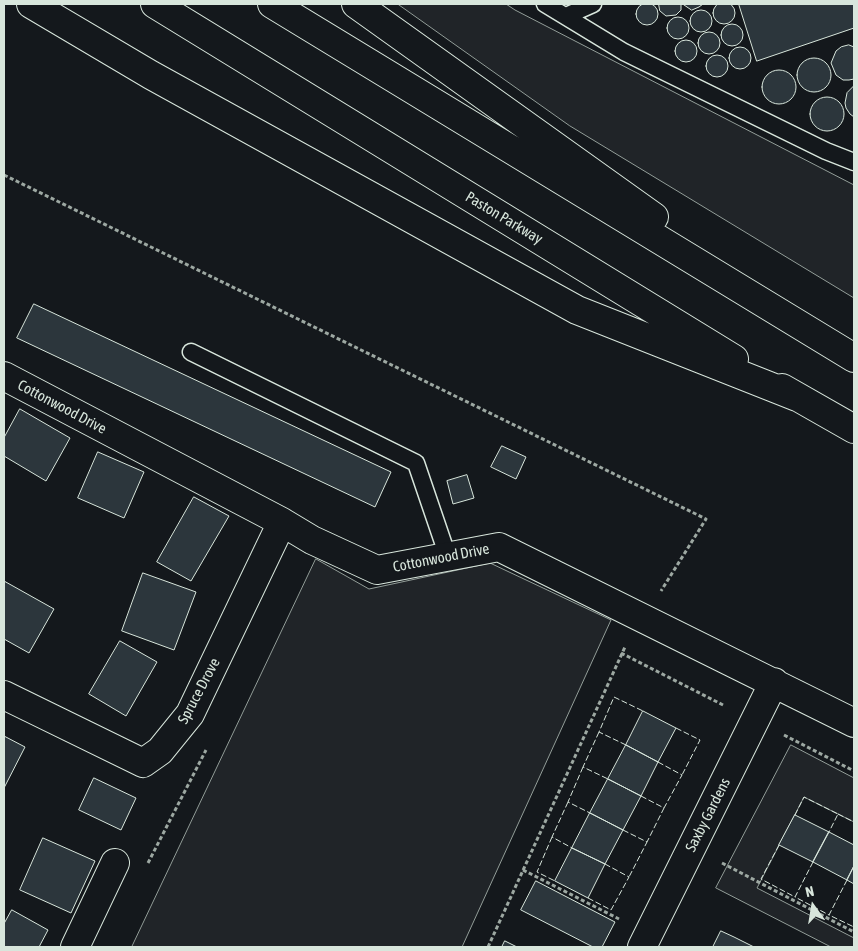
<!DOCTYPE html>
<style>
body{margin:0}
#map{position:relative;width:858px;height:951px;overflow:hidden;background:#14181c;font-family:"Asap Condensed",sans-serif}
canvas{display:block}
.frame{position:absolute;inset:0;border:5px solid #d8e6dc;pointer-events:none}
.north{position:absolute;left:788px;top:881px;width:50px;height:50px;-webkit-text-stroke:4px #14181c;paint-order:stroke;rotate:347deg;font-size:14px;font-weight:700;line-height:20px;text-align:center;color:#d8e6dc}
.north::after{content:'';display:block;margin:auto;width:18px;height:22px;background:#d8e6dc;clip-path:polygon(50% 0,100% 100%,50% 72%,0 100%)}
</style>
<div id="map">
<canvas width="858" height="951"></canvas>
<div class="frame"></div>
<div class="north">N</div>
</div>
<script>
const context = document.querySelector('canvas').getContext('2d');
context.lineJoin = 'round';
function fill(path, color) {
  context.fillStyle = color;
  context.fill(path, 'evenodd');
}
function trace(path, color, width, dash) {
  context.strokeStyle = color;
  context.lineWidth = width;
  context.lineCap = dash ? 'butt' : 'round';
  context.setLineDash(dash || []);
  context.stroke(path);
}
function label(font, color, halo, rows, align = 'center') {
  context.font = font + ' "Asap Condensed",sans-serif';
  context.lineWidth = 4;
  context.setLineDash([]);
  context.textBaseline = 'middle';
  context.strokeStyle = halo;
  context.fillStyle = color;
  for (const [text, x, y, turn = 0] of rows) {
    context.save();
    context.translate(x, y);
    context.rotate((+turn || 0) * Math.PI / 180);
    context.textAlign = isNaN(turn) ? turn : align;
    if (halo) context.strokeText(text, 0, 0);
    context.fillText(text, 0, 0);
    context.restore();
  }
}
const green = new Path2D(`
 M398,4H506L515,10L854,185V298L570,126Z
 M316,559L369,589L490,563L611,620L462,947H132Z
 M791,745L854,778V822L804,797L757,888L854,938V947H831L716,888Z`);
fill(green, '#202428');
trace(green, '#939e99', 1);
const building = new Path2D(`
 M713 13a11 11 0 1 1 22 0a11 11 0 1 1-22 0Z
 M636 14a11 11 0 1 1 22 0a11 11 0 1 1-22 0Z
 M659,4H681V10L676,15L666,16L660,11Z
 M683,4H703L699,7L692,10Z
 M739,4H854V28L757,61Z
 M690 21a11 11 0 1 1 22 0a11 11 0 1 1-22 0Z
 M667 28a11 11 0 1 1 22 0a11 11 0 1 1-22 0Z
 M721 35a11 11 0 1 1 22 0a11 11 0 1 1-22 0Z
 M698 43a11 11 0 1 1 22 0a11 11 0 1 1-22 0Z
 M675 51a11 11 0 1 1 22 0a11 11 0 1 1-22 0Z
 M849,45L854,47V79L849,80H843L836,75L831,63L836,51L841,47Z
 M729 58a11 11 0 1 1 22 0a11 11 0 1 1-22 0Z
 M706 66a11 11 0 1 1 22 0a11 11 0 1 1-22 0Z
 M797 75a17 17 0 1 1 34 0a17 17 0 1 1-34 0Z
 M762 87a17 17 0 1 1 34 0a17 17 0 1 1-34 0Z
 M854,86V117L850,114L846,108L845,103L847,93Z
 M810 114a17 17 0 1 1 34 0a17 17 0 1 1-34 0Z
 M34,304L391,472L375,507L17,338Z
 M20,409L70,438L46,481L4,456V438Z
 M502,446L526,457L516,479L491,467Z
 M98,452L144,472L124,518L78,498Z
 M467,475L474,498L453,504L447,481Z
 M194,497L229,516L191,581L157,562Z
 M143,573L196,592L174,650L122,631Z
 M4,581L54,609L29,653L4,639Z
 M120,641L157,662L126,716L89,694Z
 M643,711L676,728L658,762L626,745Z
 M4,736L25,747L4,788Z
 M626,745L658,762L641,796L608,779Z
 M94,778L136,798L121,830L79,810Z
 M608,779L641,796L623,830L590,813Z
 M590,813L623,830L605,864L572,848Z
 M795,815L829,832L813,862L779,845Z
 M829,832L854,845V866L847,880L813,862Z
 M43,838L95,861L71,913L20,890Z
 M572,848L605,864L588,898L555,881Z
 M854,866V884L847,880Z
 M536,881L615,922L602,947H593L521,910Z
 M12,910L48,930L39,947H4V924Z
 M721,931L734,937L754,947H713Z
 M505,941L517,947H502Z`);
fill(building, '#2c363c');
trace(building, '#d8e6dc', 1);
const lane = new Path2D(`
 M545,4L624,52L826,151L854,162
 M566,16L593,4
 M191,352L416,463L448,557`);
const street = new Path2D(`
 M4,376L282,522L312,540L377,570L499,547L854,723
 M4,695L143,763L160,751L190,714L282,522
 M75,947L115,863
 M642,947L774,682`);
const highway = new Path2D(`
 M31,4L151,75L577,310L797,397
 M155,4L734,359
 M272,4L854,358
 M356,4L654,217
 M782,388L854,429`);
trace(lane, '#d8e6dc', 19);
trace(street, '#d8e6dc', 30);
trace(highway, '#d8e6dc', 30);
trace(new Path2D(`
 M4,175L706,519L661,591
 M621,653L725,706
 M784,735L854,771
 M148,863L206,750
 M722,863L854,932
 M523,870L619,919
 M488,947L625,647`), '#9da8a2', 3, [4, 2.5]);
trace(lane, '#14181c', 16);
trace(street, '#14181c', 28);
trace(highway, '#14181c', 28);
trace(new Path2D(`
 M676,728L700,740L682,775
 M599,732L583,767L608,779
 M626,745L599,732L614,697L643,711
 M658,762L682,775L664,808
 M583,767L568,802L590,813
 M641,796L664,808L647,842
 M568,802L552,837L572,848
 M838,814L854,822
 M795,815L804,797L838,814L829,832
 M623,830L647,842L629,877
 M552,837L537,872L555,881
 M779,845L761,879L795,897
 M813,862L795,897L829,915
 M847,880L829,915L854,927
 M588,898L611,910L629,877L605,864`), '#d8e6dc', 1, [6, 2.5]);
label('15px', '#d8e6dc', '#14181c', [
 ["Paston Parkway",504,218,31],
 ["Cottonwood Drive",62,407,28],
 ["Cottonwood Drive",441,558,-11],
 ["Spruce Drove",199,691,-62],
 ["Saxby Gardens",708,815,-63]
]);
</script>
